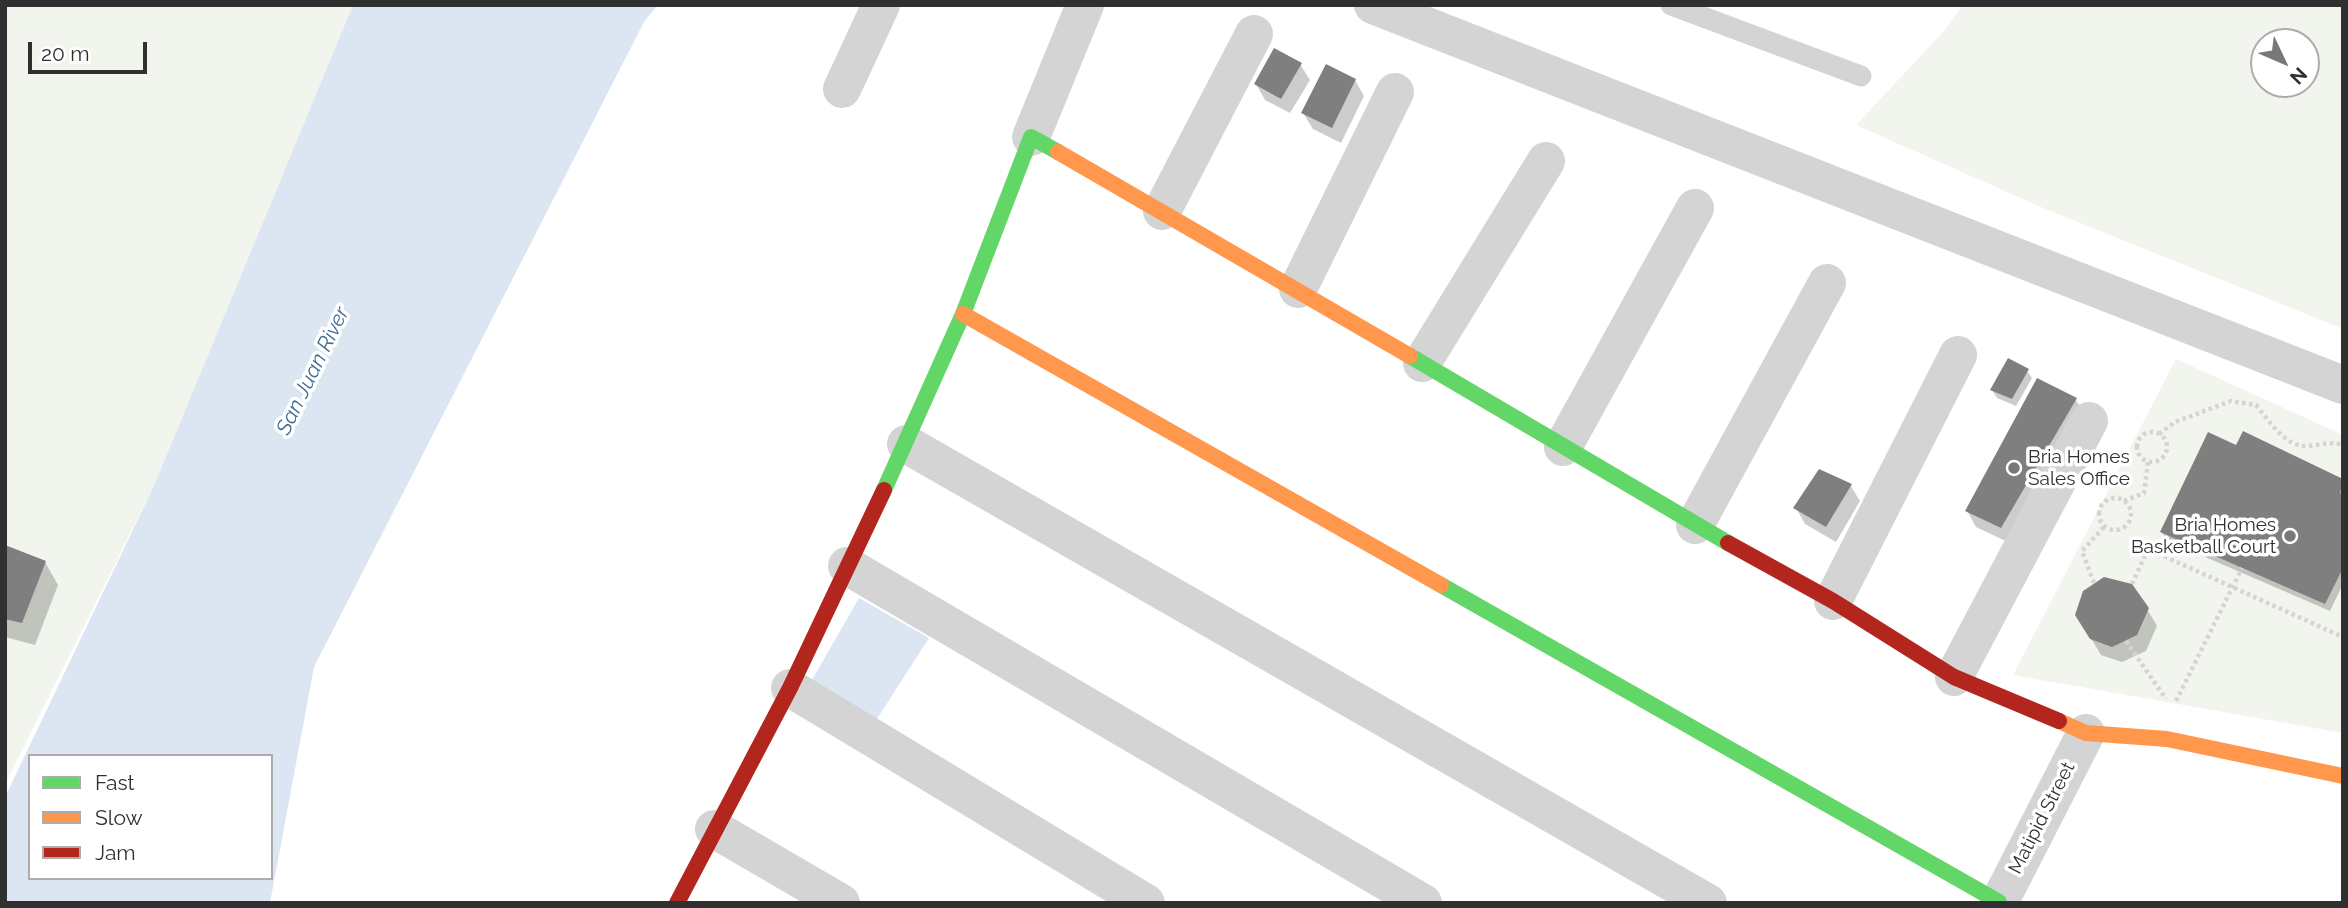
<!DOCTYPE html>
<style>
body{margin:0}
#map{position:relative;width:2348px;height:908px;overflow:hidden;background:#fff;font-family:Raleway,sans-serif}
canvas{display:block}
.frame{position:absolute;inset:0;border:7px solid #303030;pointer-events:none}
.legend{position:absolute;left:28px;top:754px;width:245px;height:126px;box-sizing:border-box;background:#fff;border:2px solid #acacac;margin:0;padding:9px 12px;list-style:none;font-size:21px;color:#303030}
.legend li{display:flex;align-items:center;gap:14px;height:35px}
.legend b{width:35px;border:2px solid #acacac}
.north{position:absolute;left:2250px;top:28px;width:70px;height:70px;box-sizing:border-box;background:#fff;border:2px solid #acacac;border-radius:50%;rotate:134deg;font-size:19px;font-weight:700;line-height:28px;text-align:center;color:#303030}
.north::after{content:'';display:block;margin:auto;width:24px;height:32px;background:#787878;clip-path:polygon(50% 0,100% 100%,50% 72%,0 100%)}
.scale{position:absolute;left:28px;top:42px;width:119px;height:32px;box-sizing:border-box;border:4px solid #303030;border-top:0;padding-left:9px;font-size:21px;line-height:24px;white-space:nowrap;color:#303030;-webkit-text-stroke:5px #fff;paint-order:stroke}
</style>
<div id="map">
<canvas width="2348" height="908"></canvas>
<div class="frame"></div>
<ul class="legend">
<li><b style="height:9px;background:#63d668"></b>Fast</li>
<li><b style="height:9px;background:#ff974d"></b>Slow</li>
<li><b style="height:9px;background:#b3261e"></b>Jam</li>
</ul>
<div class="north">N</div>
<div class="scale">20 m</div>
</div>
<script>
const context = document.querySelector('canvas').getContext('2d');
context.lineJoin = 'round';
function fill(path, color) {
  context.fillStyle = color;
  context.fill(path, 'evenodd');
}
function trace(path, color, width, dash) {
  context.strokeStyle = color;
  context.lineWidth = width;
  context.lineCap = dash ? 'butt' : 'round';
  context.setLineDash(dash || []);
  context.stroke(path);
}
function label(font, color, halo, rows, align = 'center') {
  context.font = font + ' Raleway,sans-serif';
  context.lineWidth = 7;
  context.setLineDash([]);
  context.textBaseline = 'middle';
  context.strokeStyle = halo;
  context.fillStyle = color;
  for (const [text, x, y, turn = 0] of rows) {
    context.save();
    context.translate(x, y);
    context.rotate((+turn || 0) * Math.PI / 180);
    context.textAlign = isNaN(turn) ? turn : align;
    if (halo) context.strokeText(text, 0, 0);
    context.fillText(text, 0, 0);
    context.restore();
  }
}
fill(new Path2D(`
 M5,5H353L153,488L5,784Z
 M1963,5H2343V329L2041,207L1856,125L1944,31ZM2264,42H2306V84H2264Z
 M2176,359L2343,435V733L2013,675Z`), '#f1f5ed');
fill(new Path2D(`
 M353,5H658L644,22L314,667L270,903H5V797L153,488ZM30,756H271V878H30Z
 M859,598L929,638L873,725L805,692Z`), '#dbe6f2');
fill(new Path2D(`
 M1300,64L1310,80L1290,113L1265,100L1256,84Z
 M1355,80L1364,96L1341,143L1313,129L1303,113Z
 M2027,371L2032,378L2016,406L1997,398L1992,390Z
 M2076,400L2085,415L2010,543L1976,527L1967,511Z
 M2244,433L2343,481V584L2330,611L2166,540L2162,532L2236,447Z
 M1850,485L1860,501L1836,542L1805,524L1796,508Z
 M5,547L45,562L58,585L35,645L5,637Z
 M2147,609L2157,626L2146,651L2122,662L2101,655L2077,615Z`), '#0003');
fill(new Path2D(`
 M1274,48L1302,63L1281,99L1254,84Z
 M1326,64L1356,79L1332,128L1301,113Z
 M2008,358L2029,369L2012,399L1990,390Z
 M2037,378L2077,398L2001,528L1965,511Z
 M2243,431L2343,479L2340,493L2343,494V568L2325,604L2160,532L2208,432L2236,445Z
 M1819,469L1852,484L1826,527L1793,508Z
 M5,545L46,561L22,623L5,619Z
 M2104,577L2132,584L2149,608L2137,635L2112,647L2090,639L2075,615L2083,591Z`), '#7f7f7f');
trace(new Path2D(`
 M2137 447a15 15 0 1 1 30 0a15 15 0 1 1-30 0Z
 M2159,434L2175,422L2231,401L2256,405C2269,420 2285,448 2308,446C2320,445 2332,441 2343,445
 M2099 514a16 16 0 1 1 32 0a16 16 0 1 1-32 0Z
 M2124,501L2144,493L2148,462
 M2094,583L2082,551L2104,527
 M2132,584L2148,549L2343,637
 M2126,641L2166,699
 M2176,701L2242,568`), '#d4d4d4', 4.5, [3.5, 3.5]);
trace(new Path2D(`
 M1671,5L1861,76`), '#d4d4d4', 21);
trace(new Path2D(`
 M1373,5L2343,385
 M842,89L881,5
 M1031,137L1085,5
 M1162,211L1254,34
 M1298,289L1395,92
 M1422,363L1546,161
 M906,444L1708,903
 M1563,447L1695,208
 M1695,525L1827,283
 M847,566L1423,903
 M1833,601L1958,355
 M1954,677L2089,421
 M790,688L1146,903
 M714,829L841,903
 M1999,903L2086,733`), '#d4d4d4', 38);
trace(new Path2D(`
 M1410,356L1728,543
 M884,490L963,314L1031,137L1058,152
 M1441,585L1999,902`), '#63d668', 16);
trace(new Path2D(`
 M1058,152L1410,356
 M963,314L1441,585
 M2059,721L2086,733L2167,739L2343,776`), '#ff974d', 16);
trace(new Path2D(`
 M1728,543L1833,601L1954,677L2059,721
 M677,903L790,688L884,490`), '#b3261e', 16);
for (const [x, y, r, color] of [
 [2014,468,7,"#787878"],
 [2290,536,7,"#787878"]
]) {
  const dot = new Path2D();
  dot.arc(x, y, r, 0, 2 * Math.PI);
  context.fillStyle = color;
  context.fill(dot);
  trace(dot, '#fff', 2.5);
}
label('19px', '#303030', '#fff', [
 ["Bria Homes",2028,457],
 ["Sales Office",2028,479],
 ["Bria Homes",2276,525,"right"],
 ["Basketball Court",2276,547,"right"]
], 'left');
label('19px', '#303030', '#fff', [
 ["Matipid Street",2042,818,-63]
]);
label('italic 21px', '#3f6b91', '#fff', [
 ["San Juan River",313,371,-64]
]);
</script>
